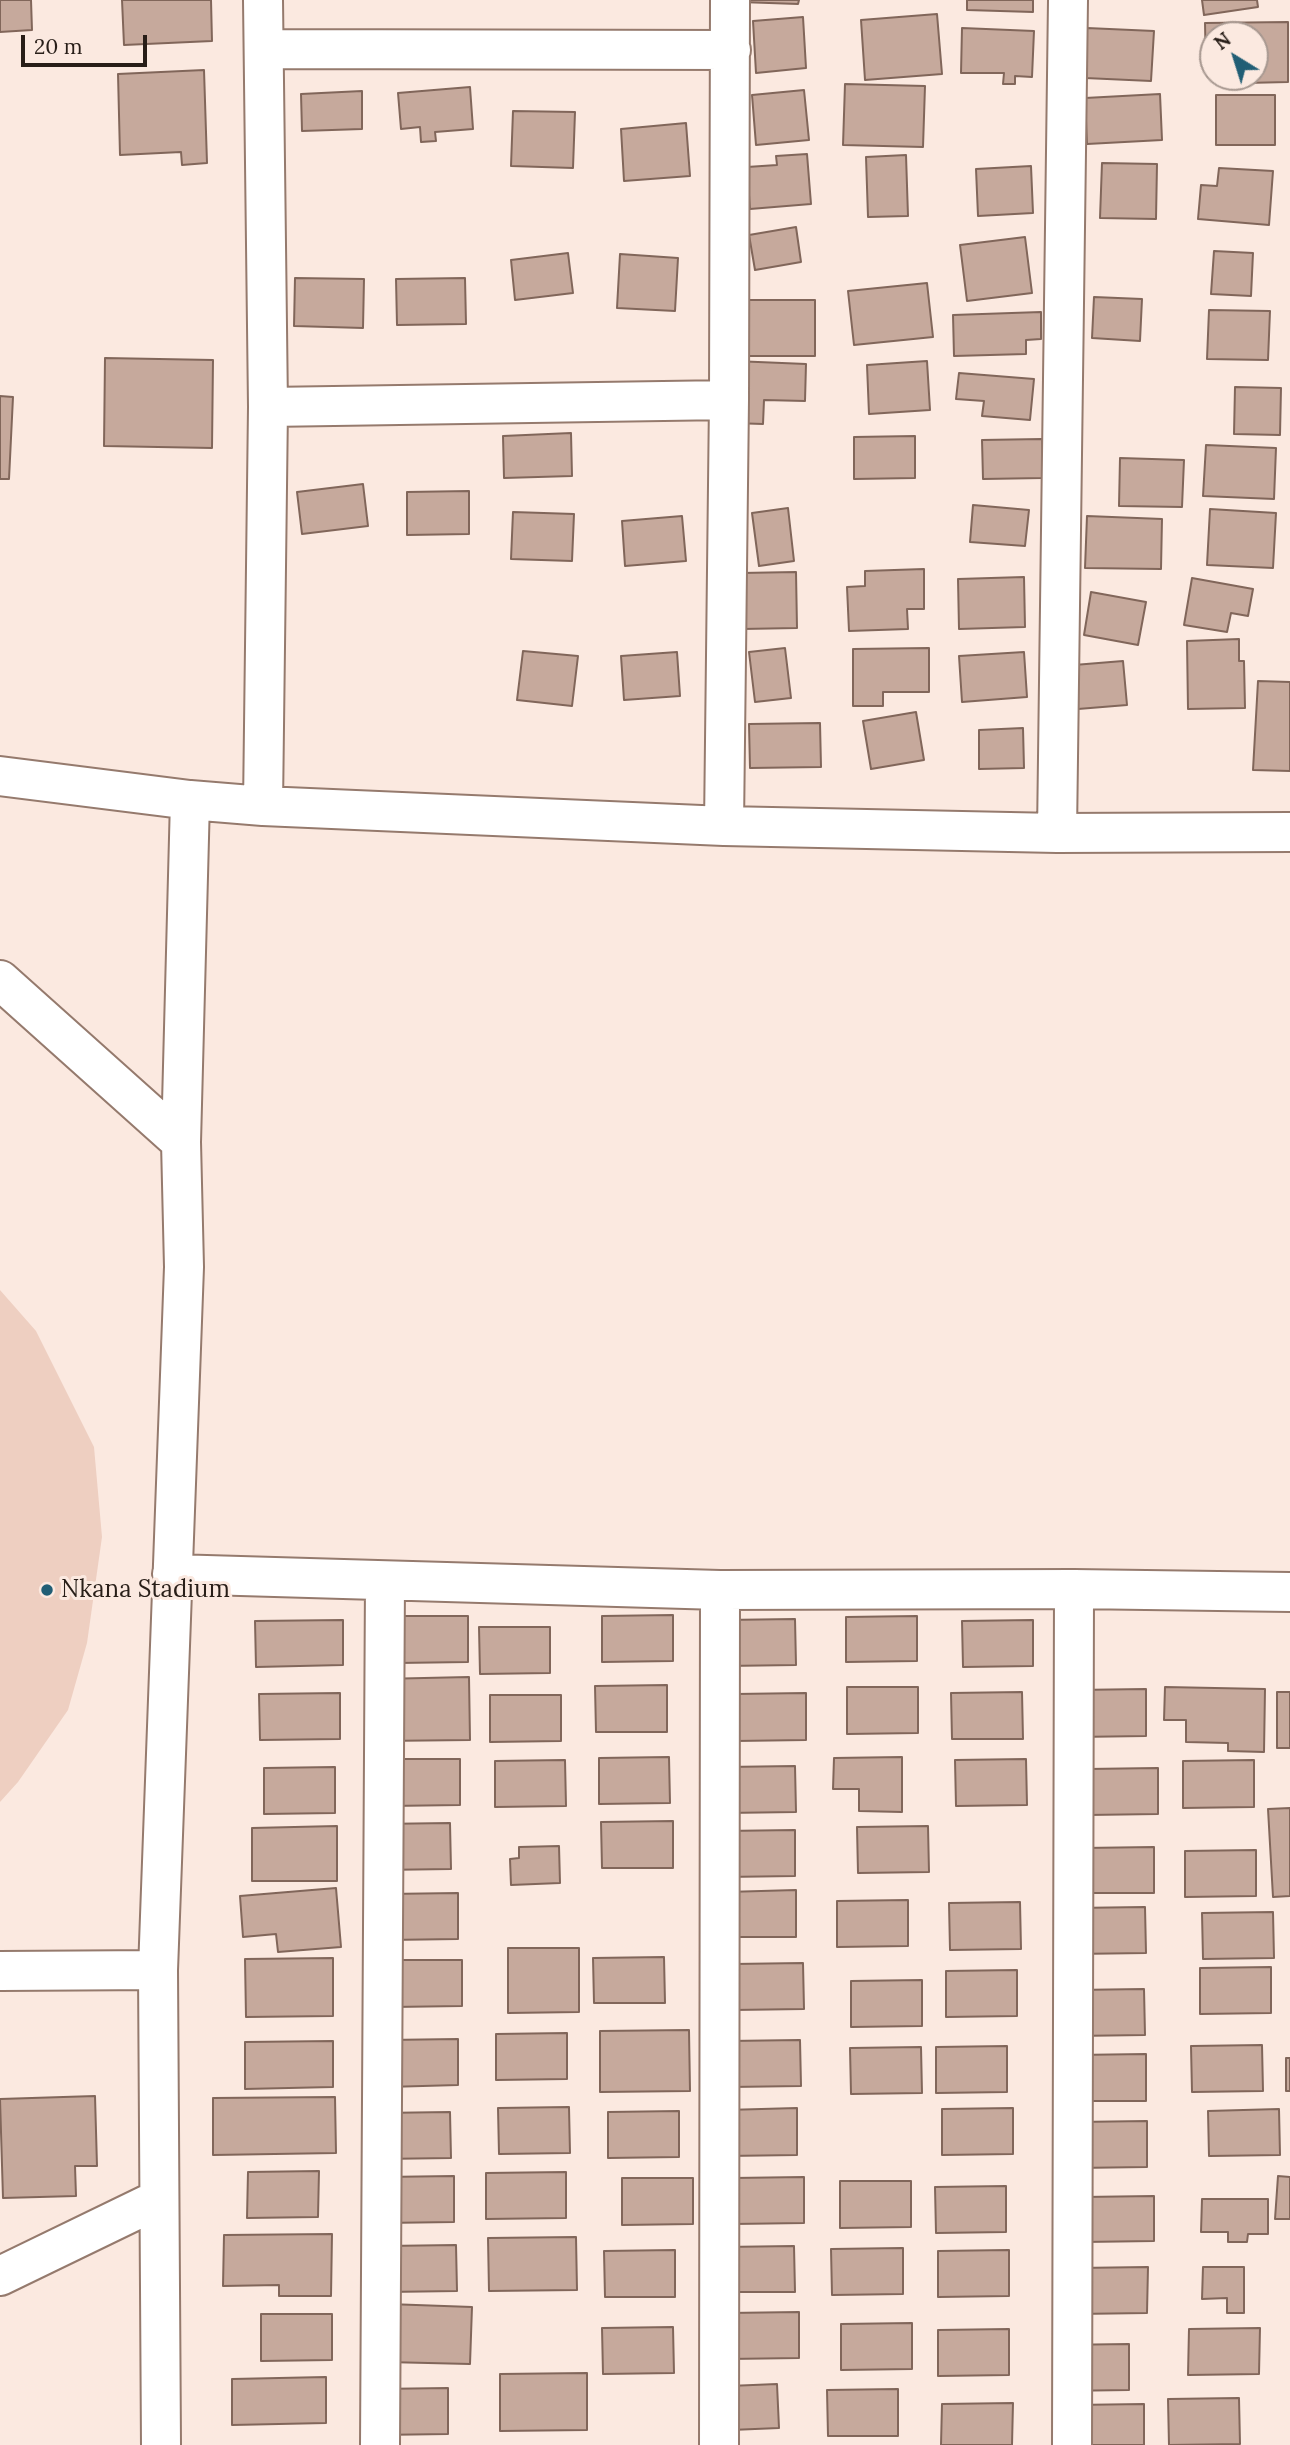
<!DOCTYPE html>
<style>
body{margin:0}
#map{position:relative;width:1290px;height:2445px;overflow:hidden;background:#fbe9e0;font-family:Lora,serif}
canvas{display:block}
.north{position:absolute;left:1199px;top:21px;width:70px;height:70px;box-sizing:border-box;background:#fbe9e0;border:2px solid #a79890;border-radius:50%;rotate:322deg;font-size:19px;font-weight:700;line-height:28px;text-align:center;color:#281e18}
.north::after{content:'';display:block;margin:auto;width:24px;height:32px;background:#215e75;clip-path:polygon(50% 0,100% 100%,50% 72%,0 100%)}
.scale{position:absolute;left:21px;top:35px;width:126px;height:32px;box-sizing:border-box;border:4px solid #281e18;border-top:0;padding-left:9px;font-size:21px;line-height:24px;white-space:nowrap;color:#281e18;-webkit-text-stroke:5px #fbe9e0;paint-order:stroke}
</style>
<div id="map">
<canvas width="1290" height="2445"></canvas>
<div class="north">N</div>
<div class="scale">20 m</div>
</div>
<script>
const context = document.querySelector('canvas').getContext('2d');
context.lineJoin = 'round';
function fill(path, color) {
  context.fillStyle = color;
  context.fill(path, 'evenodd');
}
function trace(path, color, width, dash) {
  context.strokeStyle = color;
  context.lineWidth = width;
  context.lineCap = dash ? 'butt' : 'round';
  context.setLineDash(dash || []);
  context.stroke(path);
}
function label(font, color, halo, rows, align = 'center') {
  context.font = font + ' Lora,serif';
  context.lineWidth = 6;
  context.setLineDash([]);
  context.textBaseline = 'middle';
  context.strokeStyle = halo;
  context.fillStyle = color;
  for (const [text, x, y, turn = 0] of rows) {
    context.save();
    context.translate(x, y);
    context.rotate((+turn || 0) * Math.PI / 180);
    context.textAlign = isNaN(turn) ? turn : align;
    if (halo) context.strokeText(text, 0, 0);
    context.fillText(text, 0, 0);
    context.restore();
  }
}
fill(new Path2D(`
 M0,1290L36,1331L94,1447L102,1537L87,1643L68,1710L18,1782L0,1802Z`), '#eecfc1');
const building = new Path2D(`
 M0,0H31L32,30L0,32Z
 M122,0H211L212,41L124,45Z
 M740,0H799L798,4L740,2Z
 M967,0H1033V12L967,10Z
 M1202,0H1257L1258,7L1204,15Z
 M937,14L942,74L865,80L861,20Z
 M803,17L806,68L756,73L753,21Z
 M1288,22V82L1245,83V77H1255V35H1213V73H1206L1205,23Z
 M962,28L1034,31L1032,77L1015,76V84H1003L1004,73H961Z
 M1087,28L1154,31L1151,81L1085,78Z
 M204,70L207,163L182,165L181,152L120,155L118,74Z
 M845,84L925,86L923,147L843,145Z
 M470,87L473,129L435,132L436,141L421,142L420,127L401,129L398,93Z
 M804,90L809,140L756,145L752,95Z
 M362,91V129L302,131L301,94Z
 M1160,94L1162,140L1087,144L1085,98Z
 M1216,95H1275V145H1216Z
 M513,111L575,112L573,168L511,166Z
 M686,123L690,176L624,181L621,129Z
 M807,154L811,204L750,209L747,167L777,165L776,156Z
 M906,155L908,216L868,217L866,157Z
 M1102,163L1157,164L1156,219L1100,218Z
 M1031,166L1033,213L978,216L976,169Z
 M1219,168L1273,171L1269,225L1198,219L1201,185L1217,186Z
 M796,227L801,262L755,270L749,235Z
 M1025,237L1032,293L967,301L960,245Z
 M1214,251L1253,253L1251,296L1211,294Z
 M568,253L573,293L515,300L511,260Z
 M620,254L678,258L675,311L617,308Z
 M295,278L364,279L363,328L294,326Z
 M465,278L466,324L397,325L396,279Z
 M927,283L933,337L854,345L848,291Z
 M1094,297L1142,299L1140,341L1092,338Z
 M747,300H815V356H746Z
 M1209,310L1270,311L1268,360L1207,359Z
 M1041,312V339L1026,340V354L954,356L953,315Z
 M105,358L213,360L212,448L104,446Z
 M734,361L806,364L805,401L764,400L763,424L732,423Z
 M927,361L930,410L869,414L867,365Z
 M959,373L1034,379L1030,420L982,416L984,401L956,399Z
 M1235,387L1281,388L1280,435L1234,434Z
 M0,396L13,397L9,479H0Z
 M571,433L572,476L504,478L503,436Z
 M915,436V478L854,479V437Z
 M1042,439L1043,478L983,479L982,440Z
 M1206,445L1276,448L1274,499L1203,496Z
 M1120,458L1184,460L1182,507L1119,506Z
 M363,484L368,526L302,534L297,492Z
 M469,491V534L407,535V492Z
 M973,505L1029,510L1025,546L970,542Z
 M788,508L794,561L759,566L752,513Z
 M1210,509L1276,513L1273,568L1207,565Z
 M513,512L574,514L572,561L511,559Z
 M682,516L686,561L625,566L622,521Z
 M1087,516L1162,519L1161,569L1085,568Z
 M924,569V609H907L908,629L849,631L847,587L865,586V571Z
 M796,572L797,628L742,629L741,573Z
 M1024,577L1025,627L959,629L958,579Z
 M1192,578L1253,589L1248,616L1231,613L1227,632L1184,625Z
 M1091,592L1146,602L1138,645L1084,635Z
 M1239,639V661H1244L1245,708L1188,709L1187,641Z
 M785,648L791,698L755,702L749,652Z
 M929,648V692H883V706H853V649Z
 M523,651L578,656L572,706L517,700Z
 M677,652L680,696L624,700L621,656Z
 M1024,652L1027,697L962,702L959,656Z
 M1123,661L1127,705L1078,709L1074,665Z
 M1258,681L1290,682V771L1253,770Z
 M916,712L924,760L871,769L863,721Z
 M820,723L821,767L750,768L749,724Z
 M1023,728L1024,768L979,769V730Z
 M673,1615V1661L602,1662V1616Z
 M397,1616H468V1662L397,1663Z
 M917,1616V1661L846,1662V1617Z
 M795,1619L796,1665L725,1666L724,1620Z
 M343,1620V1665L256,1667L255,1621Z
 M1033,1620V1666L963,1667L962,1621Z
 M479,1627H550V1673L480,1674Z
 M469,1677L470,1740L380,1741L379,1679Z
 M667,1685V1732H596L595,1686Z
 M847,1687H918V1733L847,1734Z
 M1165,1687L1265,1689L1264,1752L1228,1751V1743L1186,1742V1720H1164Z
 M1146,1689V1736L1075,1737V1690Z
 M1022,1692L1023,1739H952L951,1693Z
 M1277,1692H1290V1748H1277Z
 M340,1693V1739L260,1740L259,1694Z
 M806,1693V1740L735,1741V1694Z
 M490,1695H561V1741L490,1742Z
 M669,1757L670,1803L599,1804V1758Z
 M902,1757V1812L859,1811V1789H833L834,1758Z
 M389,1759H460V1805L389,1806Z
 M1026,1759L1027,1805L956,1806L955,1760Z
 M565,1760L566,1806L495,1807V1761Z
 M1254,1760V1807L1183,1808V1761Z
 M795,1766L796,1812L725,1813V1767Z
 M335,1767V1813L264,1814V1768Z
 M1158,1768V1814L1087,1815V1769Z
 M1290,1808V1896L1273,1897L1268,1809Z
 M673,1821V1868H602L601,1822Z
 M450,1823L451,1869L380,1870L379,1824Z
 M337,1826V1881H252V1828Z
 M928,1826L929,1872L858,1873L857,1827Z
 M795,1830V1876L724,1877V1831Z
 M559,1846L560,1883L511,1885L510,1859L519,1858V1847Z
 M1154,1847V1893H1083V1848Z
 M1256,1850V1896L1185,1897V1851Z
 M336,1888L341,1947L278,1952L276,1934L243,1937L240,1896Z
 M796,1890V1937H726V1892Z
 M458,1893V1939L387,1940V1894Z
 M908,1900V1946L837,1947V1901Z
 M1020,1902L1021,1949L950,1950L949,1903Z
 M1145,1907L1146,1953L1074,1954V1908Z
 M1273,1912L1274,1958L1203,1959L1202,1913Z
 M508,1948H579V2012L508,2013Z
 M664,1957L665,2003H594L593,1958Z
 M333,1958V2016L246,2017L245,1959Z
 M391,1960H462V2006L392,2007Z
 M803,1963L804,2009L733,2010V1964Z
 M1271,1967V2013L1200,2014V1968Z
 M1017,1970V2016L946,2017V1971Z
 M922,1980V2026L851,2027V1981Z
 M1144,1989L1145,2035L1074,2036V1990Z
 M689,2030L690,2091L600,2092V2031Z
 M567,2033V2079L496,2080V2034Z
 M458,2039V2085L387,2087V2040Z
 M800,2040L801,2086L730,2087L729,2041Z
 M333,2041V2087L245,2089V2042Z
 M1262,2045L1263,2091L1192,2092L1191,2046Z
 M1007,2046V2092L936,2093V2047Z
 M921,2047L922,2093L851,2094L850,2048Z
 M1146,2054V2101H1075V2055Z
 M1286,2058H1290V2091H1286Z
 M95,2096L97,2166H75L76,2196L3,2198L0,2099Z
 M335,2097L336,2153L213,2155V2098Z
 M569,2107L570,2153L499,2154L498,2108Z
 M797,2108V2155L726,2156V2110Z
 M1013,2108V2154L942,2155V2109Z
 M1279,2109L1280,2155L1209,2156L1208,2111Z
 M679,2111V2157L608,2158V2112Z
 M450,2112L451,2158L380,2159V2113Z
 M1147,2121V2167L1076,2168V2122Z
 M319,2171L318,2217L247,2218L248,2172Z
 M566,2172V2218L486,2219V2173Z
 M454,2176V2222L383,2223V2177Z
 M1278,2176L1290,2177V2219H1275Z
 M804,2177V2223L733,2224V2178Z
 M622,2178H693V2224L622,2225Z
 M840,2181H911V2227L840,2228Z
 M1006,2186V2232L936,2233L935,2187Z
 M1154,2196V2241L1083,2242V2197Z
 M1202,2199H1268V2234H1248L1247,2242H1228V2232H1201Z
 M332,2234L331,2296H279V2285L223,2286L224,2235Z
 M576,2237L577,2290L489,2291L488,2238Z
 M456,2245L457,2291L386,2292L385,2246Z
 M794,2246L795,2292H724L723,2247Z
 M903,2248V2294L832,2295L831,2249Z
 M675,2250V2297H605L604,2251Z
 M1009,2250V2296L938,2297V2251Z
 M1148,2267L1147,2313L1076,2314L1077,2268Z
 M1203,2267H1244V2313H1227V2298L1202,2299Z
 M388,2304L472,2307L470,2364L386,2362Z
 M799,2312V2358L728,2359V2313Z
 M261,2314H332V2360L261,2361Z
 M912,2323V2369L841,2370V2324Z
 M673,2327L674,2373L603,2374L602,2328Z
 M1260,2328L1259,2374L1188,2375L1189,2329Z
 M1009,2329V2375L938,2376V2330Z
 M1129,2344V2390L1058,2391V2345Z
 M587,2373V2430L500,2431V2374Z
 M326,2377V2423L232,2425V2379Z
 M777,2384L779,2428L731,2430L729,2386Z
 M448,2388V2434L377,2435V2389Z
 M898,2389V2436H828L827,2390Z
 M1239,2398L1240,2444L1169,2445L1168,2399Z
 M1013,2403L1012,2445H941L942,2404Z
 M1144,2404V2445H1073V2405Z`);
fill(building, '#c6a99c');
trace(building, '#81665a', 2);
const minor = new Path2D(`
 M264,49L731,50
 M268,407L729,400
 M0,776L190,800L263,806L724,826L1057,833L1290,832
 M263,806L268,407L263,0
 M724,826L729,400L730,0
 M1057,833L1068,0
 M0,980L181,1142
 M172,1574L720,1590L1074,1589L1290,1592
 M0,1971L158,1970
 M0,2276L159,2199
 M161,2445L158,1970L184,1267L181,1142L190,800
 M380,2445L385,1581
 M719,2445L720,1590
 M1072,2445L1074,1589`);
trace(minor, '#957a6d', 42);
trace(minor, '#fff', 38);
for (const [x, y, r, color] of [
 [47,1590,7,"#215e75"]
]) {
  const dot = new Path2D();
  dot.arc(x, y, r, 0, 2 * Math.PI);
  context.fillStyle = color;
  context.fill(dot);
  trace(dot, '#fbe9e0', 2.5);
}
label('24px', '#281e18', '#fbe9e0', [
 ["Nkana Stadium",61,1590]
], 'left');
</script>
